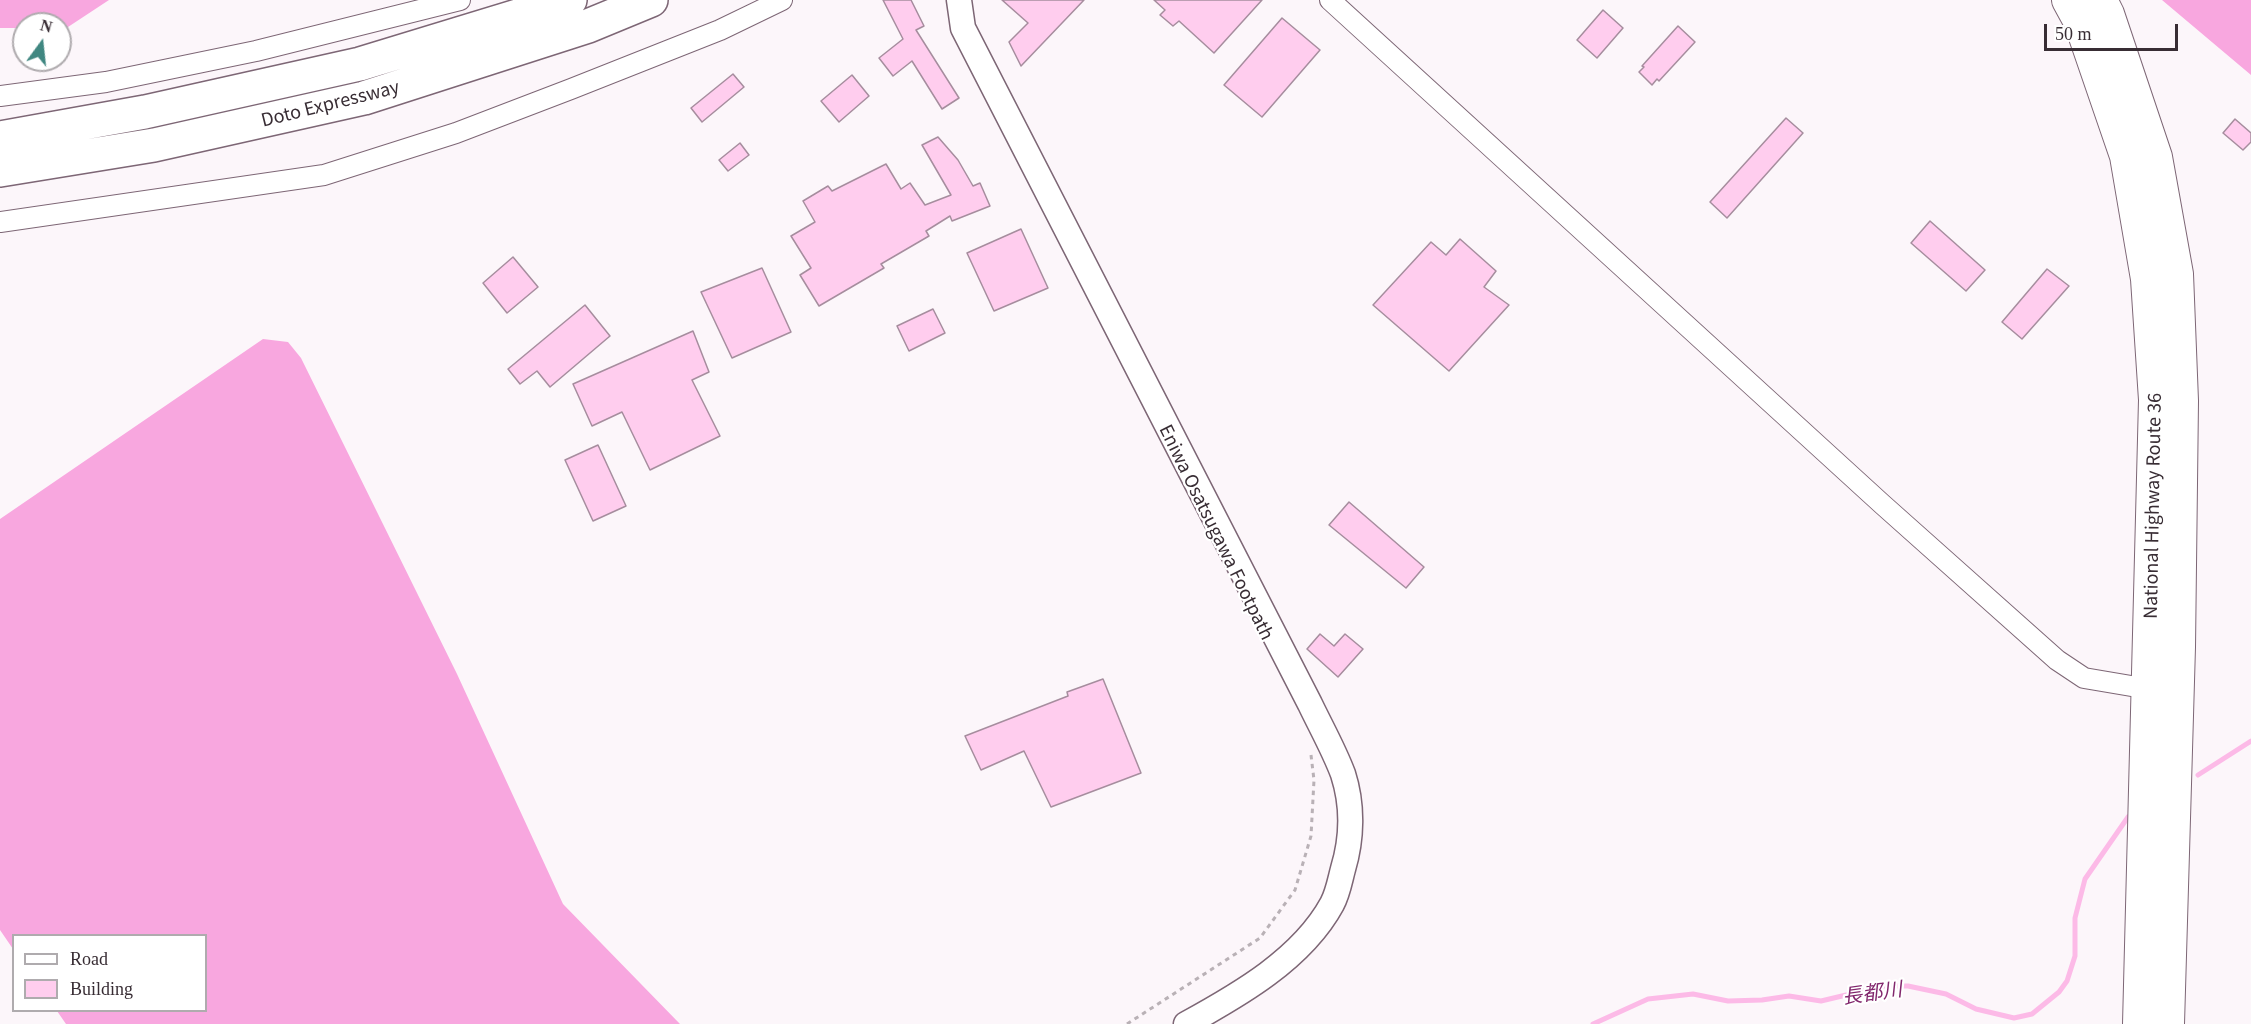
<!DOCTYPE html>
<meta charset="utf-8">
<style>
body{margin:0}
#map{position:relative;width:2251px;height:1024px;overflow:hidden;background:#fcf6fa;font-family:Georgia,serif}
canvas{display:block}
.legend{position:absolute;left:12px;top:934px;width:195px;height:78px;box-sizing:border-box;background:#fff;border:2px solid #afabae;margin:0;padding:8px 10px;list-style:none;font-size:18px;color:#382d34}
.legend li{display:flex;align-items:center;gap:12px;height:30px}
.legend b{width:30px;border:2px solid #afabae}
.north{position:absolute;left:12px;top:12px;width:60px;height:60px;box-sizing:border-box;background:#fff;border:2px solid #afabae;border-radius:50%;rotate:15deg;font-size:16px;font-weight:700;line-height:24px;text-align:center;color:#382d34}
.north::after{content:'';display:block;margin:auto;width:21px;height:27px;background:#408781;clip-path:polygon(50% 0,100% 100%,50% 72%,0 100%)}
.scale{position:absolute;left:2044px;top:24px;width:134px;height:27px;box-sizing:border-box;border:3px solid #382d34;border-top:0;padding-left:8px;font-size:18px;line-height:21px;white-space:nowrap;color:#382d34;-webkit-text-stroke:4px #fff;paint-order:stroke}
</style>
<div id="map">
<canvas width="2251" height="1024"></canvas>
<ul class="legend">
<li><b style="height:8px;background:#fff"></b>Road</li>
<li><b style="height:16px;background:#ffcdee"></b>Building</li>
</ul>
<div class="north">N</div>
<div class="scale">50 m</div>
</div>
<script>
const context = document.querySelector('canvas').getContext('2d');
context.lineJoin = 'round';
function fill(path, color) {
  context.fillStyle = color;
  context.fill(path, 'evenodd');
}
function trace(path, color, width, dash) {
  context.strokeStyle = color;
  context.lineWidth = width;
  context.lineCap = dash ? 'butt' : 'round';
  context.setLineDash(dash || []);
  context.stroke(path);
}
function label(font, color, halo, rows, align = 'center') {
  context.font = font + ' Georgia,"Noto Sans JP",serif';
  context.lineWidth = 4.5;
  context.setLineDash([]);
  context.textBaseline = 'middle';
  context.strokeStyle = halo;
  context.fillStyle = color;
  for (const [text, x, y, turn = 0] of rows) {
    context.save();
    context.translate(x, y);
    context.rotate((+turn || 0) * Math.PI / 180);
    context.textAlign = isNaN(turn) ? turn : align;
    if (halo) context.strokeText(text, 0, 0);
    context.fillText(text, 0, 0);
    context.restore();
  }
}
fill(new Path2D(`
 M0,0H109L68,27L60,28V24H24V28H0Z
 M2162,0H2251V75Z
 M263,339L288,342L301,358L457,674L563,904L680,1024H66L57,1011L206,1010V936H14L13,949L0,930V519Z`), '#f8a7df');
trace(new Path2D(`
 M2198,775L2251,741
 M1593,1024L1648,999L1693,994L1728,1001L1762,1000L1789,996L1821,1001L1884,986H1908L1946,994L1976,1009L2014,1018L2032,1014L2059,992L2067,981L2075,956V918L2085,879L2128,817`), '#fcbae7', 5);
const building = new Path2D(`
 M883,0H911L924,26L916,30L959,98L942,109L912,61L893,76L879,58L903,39Z
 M1002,0H1084L1021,66L1009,42L1028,23Z
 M1154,0H1262L1214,53L1179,21L1173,26L1160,15L1165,10Z
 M1603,10L1623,28L1597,58L1577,40Z
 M1282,18L1320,50L1262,117L1224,85Z
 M1678,26L1695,42L1659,81L1657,79L1652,85L1639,72L1644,67L1642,66Z
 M733,74L744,87L702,122L691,108Z
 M852,75L869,96L839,122L821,101Z
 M1786,118L1803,133L1727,218L1710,202Z
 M2235,119L2251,133V142L2243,150L2223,133Z
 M938,137L958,160L973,186L980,183L990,206L952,221L950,216L926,231L929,236L881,264L884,268L819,306L800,275L811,268L791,236L815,222L803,201L828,186L832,191L886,164L901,189L910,183L925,205L951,195L922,145Z
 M740,143L749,155L728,171L719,160Z
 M1930,221L1985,270L1966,291L1911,243Z
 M1021,229L1048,288L994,311L967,253Z
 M1460,239L1496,271L1484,287L1509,305L1449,371L1373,305L1431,242L1446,255Z
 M513,257L538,287L507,313L483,283Z
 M762,268L791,332L732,358L701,292Z
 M2047,269L2069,286L2022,339L2002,322Z
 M585,305L610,336L550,387L537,371L520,384L508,369Z
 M933,309L945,333L909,351L897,326Z
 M693,331L709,372L692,380L720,436L650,470L622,412L592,426L573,384Z
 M598,445L626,506L593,521L565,460Z
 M1349,502L1424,567L1406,588L1329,525Z
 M1320,634L1334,646L1345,634L1363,649L1338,677L1307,649Z
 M1103,679L1141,773L1051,807L1024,751L981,770L965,736L1068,696L1067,692Z`);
fill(building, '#ffcdee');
trace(building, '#a68d9e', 1.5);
const minor = new Path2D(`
 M1330,0L1882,504L2057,660L2084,678L2149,689
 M0,96L106,82L256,51L460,0
 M0,222L324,175L456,133L571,89L720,30L782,0`);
const tertiary = new Path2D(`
 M959,0L963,28L1310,704C1321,727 1334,750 1343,774C1353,805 1352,839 1343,869C1340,880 1338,893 1332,904C1302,959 1239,995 1186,1024`);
const trunk = new Path2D(`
 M2068,0L2080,22L2126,156L2147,279L2155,400L2139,1024
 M2101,0L2108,14L2156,157L2177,274L2182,401L2179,647L2168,1024`);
const motorway = new Path2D(`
 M0,138L145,112L360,64L570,0
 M0,170L154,145L364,98L588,26L651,0`);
trace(minor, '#7d6675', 22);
trace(tertiary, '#7d6675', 27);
trace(trunk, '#7d6675', 34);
trace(motorway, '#7d6675', 36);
trace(new Path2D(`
 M1127,1024L1260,938L1295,890L1311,836L1314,780L1311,755`), '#b9b1b6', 3, [4.5, 4.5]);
trace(minor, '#fff', 20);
trace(tertiary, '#fff', 24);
trace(trunk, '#fff', 32);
trace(motorway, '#fff', 33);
label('18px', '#382d34', '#fff', [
 ["Doto Expressway",330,103,-14],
 ["National Highway Route 36",2152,506,-89],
 ["Eniwa Osatsugawa Footpath",1217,532,64]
]);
label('italic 20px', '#82276d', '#fff', [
 ["長都川",1872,992,-8]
]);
</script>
